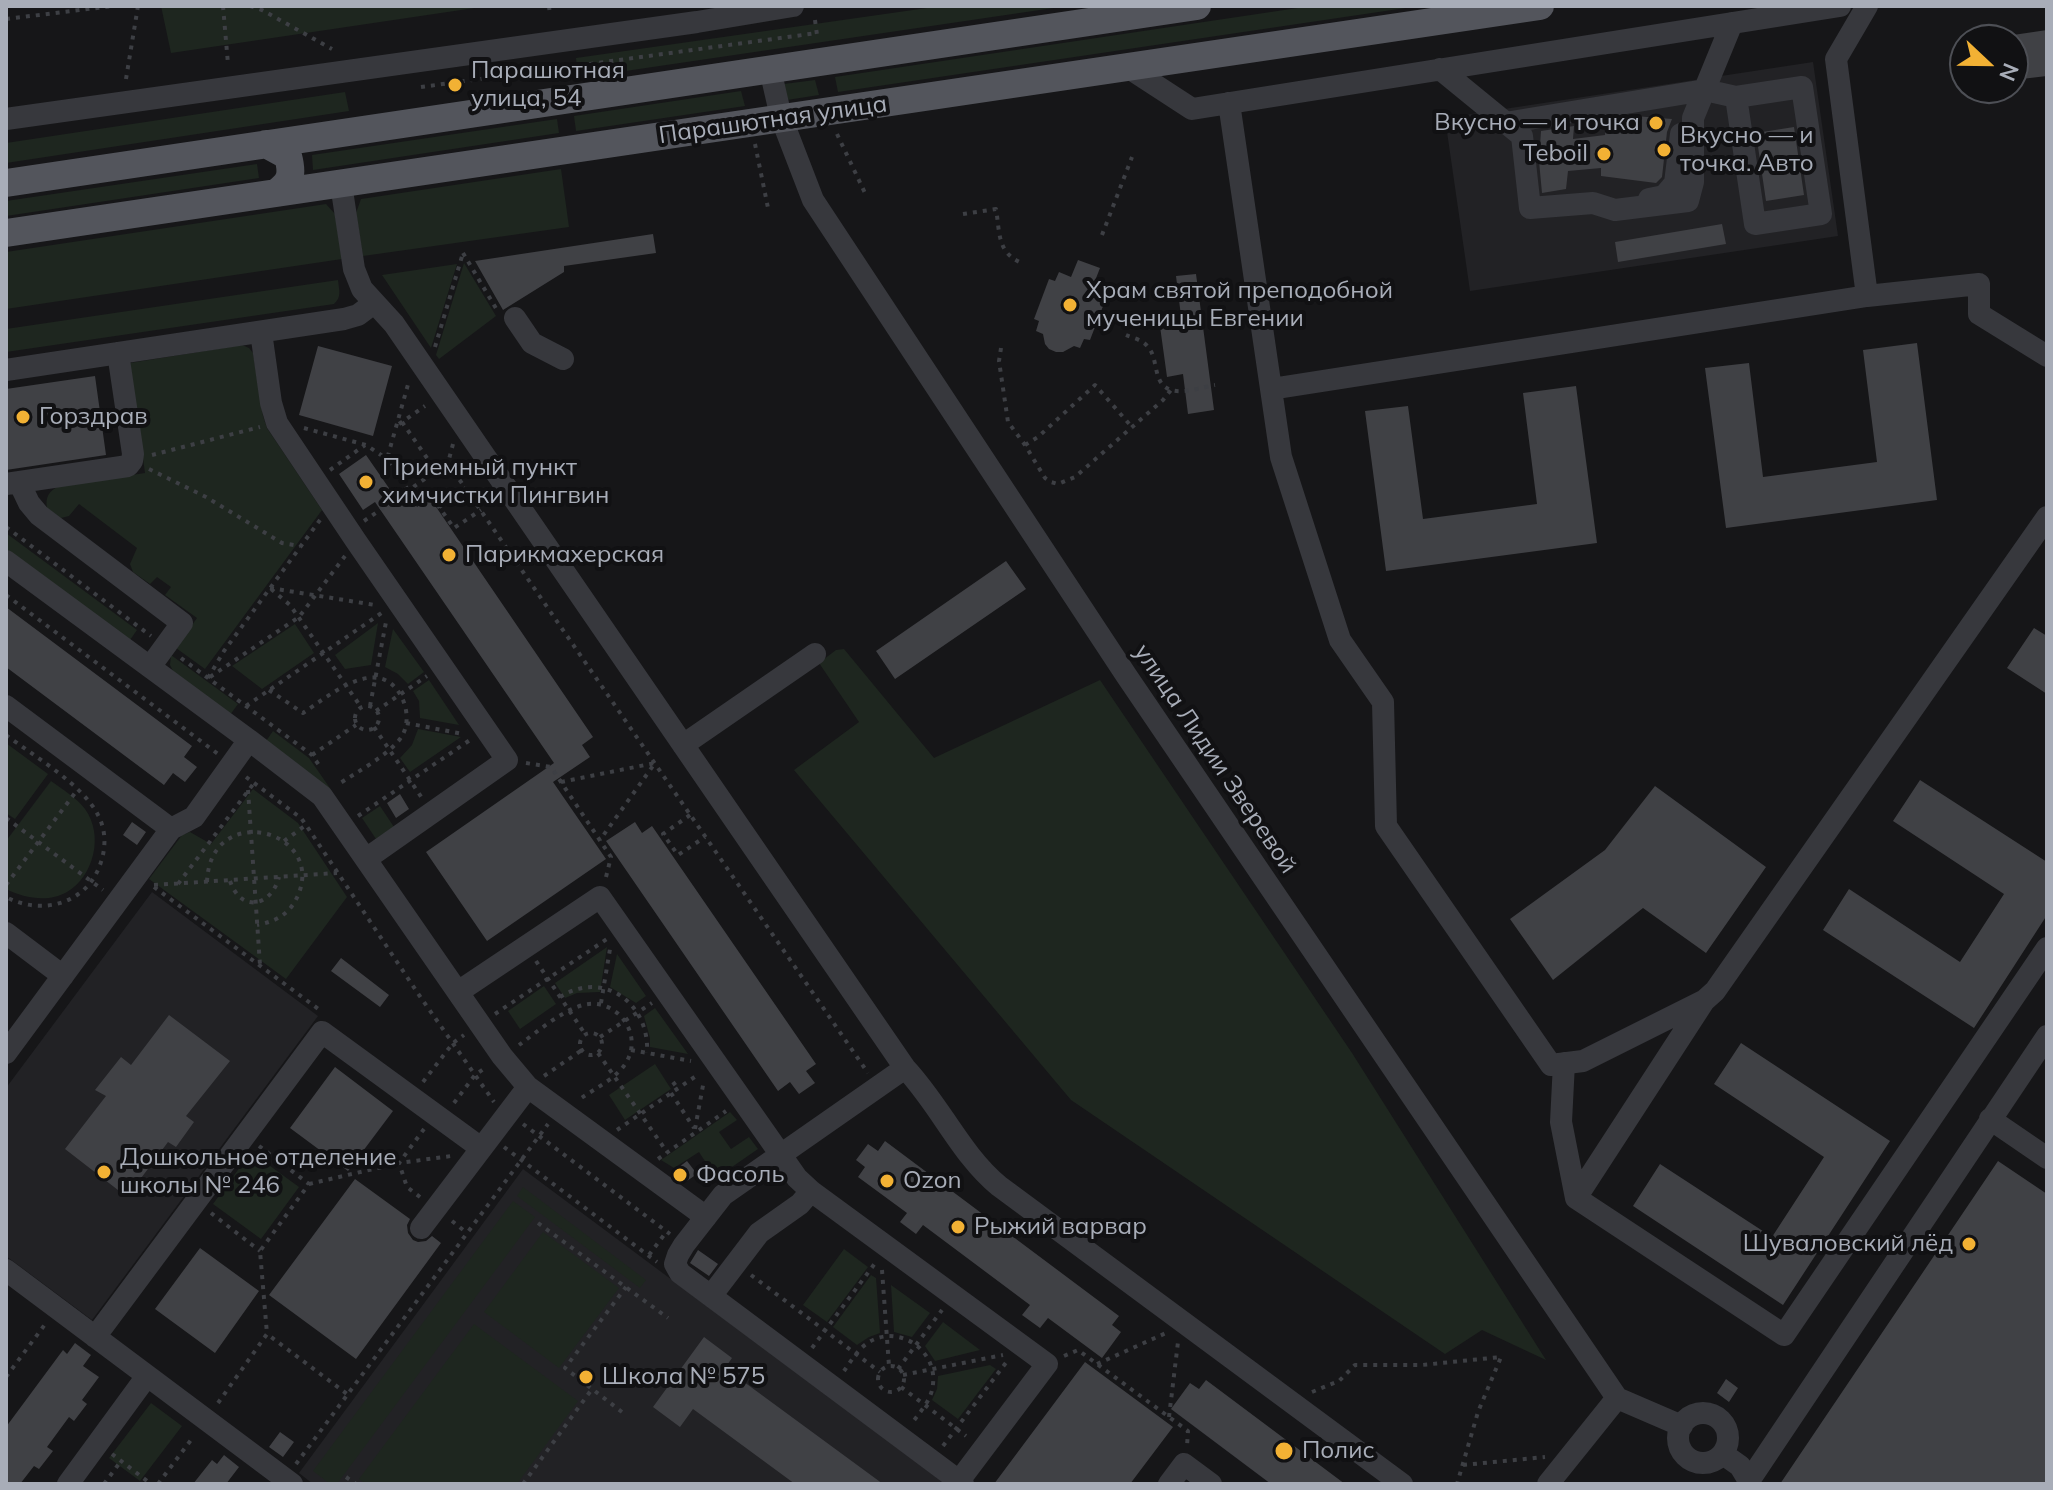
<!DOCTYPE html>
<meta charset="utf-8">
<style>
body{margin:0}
#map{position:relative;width:2053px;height:1490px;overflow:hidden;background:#161618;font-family:Mulish,sans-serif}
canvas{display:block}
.frame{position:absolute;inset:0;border:8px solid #a8adb8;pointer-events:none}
.north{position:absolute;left:1949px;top:24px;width:80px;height:80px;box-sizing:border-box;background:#111113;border:2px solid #4d4f55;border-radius:50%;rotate:112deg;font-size:22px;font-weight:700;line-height:32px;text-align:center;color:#a8adb8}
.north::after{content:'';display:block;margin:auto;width:28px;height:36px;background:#f2b134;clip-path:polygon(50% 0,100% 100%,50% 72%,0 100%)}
</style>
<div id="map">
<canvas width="2053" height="1490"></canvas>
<div class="frame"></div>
<div class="north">N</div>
</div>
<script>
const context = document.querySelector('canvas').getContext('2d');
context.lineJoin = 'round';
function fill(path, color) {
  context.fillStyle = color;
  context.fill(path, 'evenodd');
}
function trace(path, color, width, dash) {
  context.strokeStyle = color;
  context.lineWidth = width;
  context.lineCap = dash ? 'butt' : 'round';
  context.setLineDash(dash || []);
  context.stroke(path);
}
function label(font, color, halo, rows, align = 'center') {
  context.font = font + ' Mulish,sans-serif';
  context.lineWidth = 8;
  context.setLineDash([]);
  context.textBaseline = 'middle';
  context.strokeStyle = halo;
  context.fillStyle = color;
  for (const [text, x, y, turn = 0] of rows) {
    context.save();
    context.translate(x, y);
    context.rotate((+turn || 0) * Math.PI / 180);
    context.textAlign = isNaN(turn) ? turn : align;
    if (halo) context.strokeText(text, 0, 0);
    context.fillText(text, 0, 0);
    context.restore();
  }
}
fill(new Path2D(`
 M1813,62L1838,236L1470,291L1445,118Z
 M152,892L318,1016L92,1320L6,1256V1088Z
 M523,1169L946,1484H313L299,1473Z`), '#222225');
fill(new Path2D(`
 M161,6H488L171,53Z
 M941,6H1067L578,78L576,58Z
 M1311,6H1419L838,92L835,77Z
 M815,80L819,95L787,100L784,84Z
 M741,91L745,106L576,131L574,116Z
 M345,92L349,111L6,163V143Z
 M557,119L559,133L313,170L312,155Z
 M257,164L259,178L6,216V201Z
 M561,169L569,227L363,256L356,213L361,199Z
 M326,204L335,214L342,259L6,309V252Z
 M464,263L496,316L439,359L436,355Z
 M457,264L431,348L382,275Z
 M338,280C339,290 342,297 334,304L6,352V329Z
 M242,345L249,348L253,353L263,416L267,428L322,510L205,669L176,648L197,618L165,595L171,587L157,577L150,584L133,572L130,564L137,548L79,504L69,516L61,518L47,508C45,497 49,491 59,486L145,473L130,363Z
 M6,533L137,630L130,640L6,549Z
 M378,623L371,665L345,669L335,655Z
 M295,624L314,653L262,689L232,666Z
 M393,629L424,672L408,684L398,674L385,667Z
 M844,649L934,758L1100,680L1352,1053L1546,1360L1482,1330L1445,1354L1071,1100L794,770L859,722L819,663L836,650Z
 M171,655L238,704L230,715L174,673L170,665Z
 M429,680L459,725L420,718L419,701L413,691Z
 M418,729L461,737L410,772L400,758L412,745Z
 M273,731L309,758L332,791L266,741Z
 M6,743L48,774L15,819L6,813Z
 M51,781C62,789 77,798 85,809C104,835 94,876 67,892C48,903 24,898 6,889V841Z
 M253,789L298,823L347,897L286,979L149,879L182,835L190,832L211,844Z
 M380,806L394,827L376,839L362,818Z
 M607,947L600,992L577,993L565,998L555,983Z
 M617,954L646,996L636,1003L610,987Z
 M544,986L556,1004L520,1029L508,1011Z
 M655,1008L688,1054L650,1047V1038L644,1016Z
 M655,1064L671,1089L625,1120L609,1095Z
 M730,1112L737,1120L719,1132L731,1149L749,1137L758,1149L716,1178L699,1152L674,1168L661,1160Z
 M251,1152L299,1187L261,1239L213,1204Z
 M523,1187L646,1280L640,1288L517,1196Z
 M513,1201L535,1217L337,1484H330L313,1471Z
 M543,1232L619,1288L559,1368L484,1312Z
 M844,1249L868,1267L827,1322L803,1305Z
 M871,1275L876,1278L880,1333L869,1337L857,1345L833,1327Z
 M891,1285L930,1313L912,1337L894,1332Z
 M943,1322L980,1350L935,1361L925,1346Z
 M474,1324L578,1401L517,1484H366L359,1479Z
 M990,1365L996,1369L958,1419L932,1400L937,1389L938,1376Z
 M151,1403L182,1426L140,1481L109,1458Z`), '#1e261f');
fill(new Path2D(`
 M2047,30V76L2013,80V35Z
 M1635,116L1672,119L1667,132L1662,177L1656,183L1601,176V168L1568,171L1566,189L1542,193L1539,161L1541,131L1574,126L1573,139L1605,135L1606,121Z
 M1794,127L1804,195L1766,201L1756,133Z
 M1722,224L1726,244L1618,262L1615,242Z
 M653,234L656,253L564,266V272L503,310L475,261Z
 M1078,260L1100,268L1093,286L1104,290L1100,299L1105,301L1090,340L1084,339L1080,348L1074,346L1063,352H1056L1049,349L1045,344L1043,334L1036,331L1039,321L1034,319L1049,279L1055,281L1059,272L1071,277Z
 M1196,274L1214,410L1188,414L1183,374L1167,377L1159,319L1181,316L1176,276Z
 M1917,343L1937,500L1726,528L1705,368L1749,363L1763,477L1877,462L1863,350Z
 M318,346L392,366L373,436L299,415Z
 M95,376L106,455L6,470V389Z
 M1576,386L1597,543L1386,571L1365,411L1408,406L1423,519L1537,504L1523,393Z
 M366,455L400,504L410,497L417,507L430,498L593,737L582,745L590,757L553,782L606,859L487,941L426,852L554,763L375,502L363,510L339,474Z
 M1006,561L1026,589L895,679L876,651Z
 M6,607L192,746L184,757L197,767L185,782L173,773L164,785L6,667Z
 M2034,628L2047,636V694L2007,668Z
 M1920,780L2047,862V915L1974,1028L1823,930L1849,889L1960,962L2004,894L1893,821Z
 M1655,786L1766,867L1706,953L1643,908L1553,980L1510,919L1605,850Z
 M400,794L409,809L396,818L387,803Z
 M132,822L146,832L137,845L123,835Z
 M635,822L642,833L652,826L816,1064L806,1071L815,1083L799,1094L790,1082L778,1091L606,841Z
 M341,958L389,995L380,1007L331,971Z
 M169,1015L230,1061L186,1116L194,1122L176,1147L168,1142L127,1197L65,1149L106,1096L95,1090L121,1057L131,1065Z
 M1741,1043L1890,1141L1783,1305L1633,1206L1660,1164L1772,1237L1824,1157L1714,1084Z
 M335,1067L393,1111L348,1171L290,1128Z
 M885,1141L1119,1316L1112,1325L1121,1332L1102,1358L1048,1318L1040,1328L1022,1315L1030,1305L923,1225L916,1234L900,1222L907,1213L858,1177L865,1167L856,1160L868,1144L878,1151Z
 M687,1161L697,1174L684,1183L675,1170Z
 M1998,1161L2047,1194V1484H1780Z
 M355,1179L410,1219L407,1225L408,1233L413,1240L418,1242L426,1241L432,1236L441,1243L356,1359L269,1295Z
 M200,1248L259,1291L215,1353L155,1309Z
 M698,1250L718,1264L709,1276L690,1263Z
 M704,1337L732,1358L725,1368L883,1484H795L693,1409L680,1427L653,1407Z
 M75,1343L91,1355L83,1366L99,1377L82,1400L87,1404L74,1421L69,1417L47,1447L53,1451L39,1469L34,1466L20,1484H6V1427L63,1350L67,1354Z
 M1085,1362L1173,1427L1130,1484H994Z
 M1726,1379L1738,1388L1729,1402L1717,1393Z
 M1206,1380L1345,1484H1271L1171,1409L1190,1383L1199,1389Z
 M280,1432L294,1442L283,1457L269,1447Z
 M224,1455L239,1467L226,1484H193L212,1460L217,1464Z`), '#404145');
trace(new Path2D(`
 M223,6L228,64
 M250,6L262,10L332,49
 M549,6L550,16
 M6,19L113,6
 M815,20L817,35
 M126,79L138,6
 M421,87L817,33
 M837,134L865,193
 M755,144L768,208
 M963,214L996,209C1000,233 997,253 1022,263
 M1102,235L1132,157
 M463,253L497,310
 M1126,335C1133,338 1143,340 1148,347C1159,359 1152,384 1171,390C1184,394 1203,387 1215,385
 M435,347L463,253
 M1001,348L999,361L1008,422L1025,445L1045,478L1051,482L1058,484L1075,477L1163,400L1171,390
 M402,422L436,471
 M399,424L425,406
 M304,428L366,445L387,459
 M453,444L448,463L868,1073
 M1025,445L1038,437L1095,385L1132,427
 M152,455L260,427
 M149,469L206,497L282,543L300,546
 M330,470L365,445
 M466,488L439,507L454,528L481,510
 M408,490L387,459L409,381
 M364,521L448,463
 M6,527L151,636
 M270,588L375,605
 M271,589L290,605L361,707
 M6,595L218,754
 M181,658L312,755L321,768
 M210,677L299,617L345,556
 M208,678L224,651L320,520
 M269,690L303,713C330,695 381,651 403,700C408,712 408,726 402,736C392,753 354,774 337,785
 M246,706L383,612
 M370,706L386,622
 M355 718a12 12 0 1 1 24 0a12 12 0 1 1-24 0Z
 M376,711L427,676
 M406,723L463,734
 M374,727L422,798
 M6,735C34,756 83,785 98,815C106,830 106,847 101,862C88,904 42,916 6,897
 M312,755L356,725
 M526,763L551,767L611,857L606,877
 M246,777L301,818L306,825L419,995L494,1102
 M561,782L655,763L600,840
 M248,790L260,965
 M690,815L663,834L678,855L705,837
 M358,816L470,740
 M6,818L103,890
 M284,841L306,825
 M230,881C241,913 271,907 279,877
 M207,882C210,801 323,829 299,893C291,913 278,921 257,925
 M178,884L254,783
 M6,885L78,789
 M154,885L337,873
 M154,887L321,1011
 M536,961L585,1034
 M560,997C604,969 650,1004 647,1053
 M601,1003L610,949
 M495,1014L607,939
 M580 1044a11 11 0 1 1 22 0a11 11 0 1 1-22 0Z
 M600,1037L652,1003
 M519,1045C537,1032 561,1011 583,1005C614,997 642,1030 628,1059C620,1077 595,1088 580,1099
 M631,1050L691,1061
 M598,1053L667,1152
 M544,1076L582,1050
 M423,1082L453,1043L464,1035
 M673,1082L678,1089
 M671,1093L694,1128
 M454,1103L475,1075L485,1068
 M523,1124L670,1234
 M695,1129L704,1080
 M617,1130L699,1074
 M259,1146L309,1184L260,1251L267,1334
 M504,1147L657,1262
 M658,1159L726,1111
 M309,1184L399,1163L451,1156
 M420,1197L407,1187L399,1163L424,1129
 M211,1213L260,1251
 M452,1221L467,1233
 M538,1223L668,1318
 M649,1255L664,1235
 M882,1270L889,1366
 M751,1275L880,1372
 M812,1348L876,1262
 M1064,1356L1078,1350L1188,1431L1187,1446
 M1097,1364L1166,1333
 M878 1379a13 13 0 1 1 26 0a13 13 0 1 1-26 0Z
 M898,1369L942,1310
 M844,1371C851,1361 858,1349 869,1342C899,1324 937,1350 933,1384C932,1399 921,1411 912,1423
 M903,1375L1003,1355
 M6,1377L46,1323
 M901,1387L966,1436
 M1312,1392L1339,1381L1355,1365H1422L1501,1357L1478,1412L1457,1484
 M218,1403L267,1334L347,1394
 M622,1412L565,1368L626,1287
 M1169,1417L1178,1342
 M943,1446L1008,1360
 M112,1454L151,1484
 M296,1464L548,1124
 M1463,1465L1545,1457
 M346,1477L356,1484
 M104,1484L121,1461
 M158,1484L194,1436
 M523,1484L592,1389`), '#3d3f44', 4, [4, 6]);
trace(new Path2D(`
 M1867,6L1836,59L1867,296
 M1129,68L1192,109L1840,6
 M770,69L781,117L813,200L1126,675L1617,1398L1682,1426
 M1440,69L1522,136L1530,208L1593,203L1615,210L1688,201L1693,182V118L1732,23
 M1229,103L1281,457L1340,640L1383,702L1386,826L1551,1065L1583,1061L1705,1000L1715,991L2047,517
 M6,119L697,22L793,6
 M1505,123L1705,90L1736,97L1802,87L1821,214L1755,224L1736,97
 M341,184L354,269L362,289L394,324L905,1068C940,1105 961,1155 999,1186L1402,1484
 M1649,199L1664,196L1675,183L1681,134
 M515,318L532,343L563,359
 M261,332L271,403L277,423L356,541L507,760L366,859
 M6,370L344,319L358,315L374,303
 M1271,389L1867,296L1979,284V314L2047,356
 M19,482L29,503L39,515L182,623L150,667
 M6,484L128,466L132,461L133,454L118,353
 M6,561L249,740L194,817L171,829L6,1053
 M6,706L171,829
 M249,740L322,796L502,1056L528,1087L421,1228
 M683,745L815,654
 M6,933L63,976
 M458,992L600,897L797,1178L811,1191L1047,1364L959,1481L963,1484
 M1564,1063L1561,1122L1576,1198L1704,1001
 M905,1068L723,1195L684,1245L678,1255L675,1264L680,1273L959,1481
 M528,1087L706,1217
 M1990,1119L2047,1158
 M1576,1198L1784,1335L2047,948
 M6,1270L292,1484
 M711,1296L759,1233L800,1204L811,1191
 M95,1337L322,1032L481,1148
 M1678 1438a25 25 0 1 1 50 0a25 25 0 1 1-50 0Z
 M1723,1454L1740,1466L1749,1481L2047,1036
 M68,1484L147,1376
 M1169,1484L1184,1464L1211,1484
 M1548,1484L1617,1398`), '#37383d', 22);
trace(new Path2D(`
 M266,144L288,156C293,175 291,182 276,193
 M6,183L1197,6
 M6,233L1540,6`), '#53555c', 28);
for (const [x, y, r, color] of [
 [455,85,8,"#f2b134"],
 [1656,123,8,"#f2b134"],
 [1664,150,8,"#f2b134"],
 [1604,154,8,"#f2b134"],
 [1070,305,8,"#f2b134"],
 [23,417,8,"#f2b134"],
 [366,482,8,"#f2b134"],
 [449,555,8,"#f2b134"],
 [104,1172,8,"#f2b134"],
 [680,1175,8,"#f2b134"],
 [887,1181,8,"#f2b134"],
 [958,1227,8,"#f2b134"],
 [1969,1244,8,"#f2b134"],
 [586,1377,8,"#f2b134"],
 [1284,1451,10,"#f2b134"]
]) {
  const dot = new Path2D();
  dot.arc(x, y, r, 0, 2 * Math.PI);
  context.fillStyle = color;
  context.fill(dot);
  trace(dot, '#111113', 3);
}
label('24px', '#a8adb8', '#111113', [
 ["Парашютная",471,71],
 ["улица, 54",471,99],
 ["Вкусно — и точка",1640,123,"right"],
 ["Вкусно — и",1680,136],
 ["точка. Авто",1680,164],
 ["Teboil",1588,154,"right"],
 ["Храм святой преподобной",1086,291],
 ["мученицы Евгении",1086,319],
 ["Горздрав",39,417],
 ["Приемный пункт",382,468],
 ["химчистки Пингвин",382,496],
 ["Парикмахерская",465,555],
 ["Дошкольное отделение",120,1158],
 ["школы № 246",120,1186],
 ["Фасоль",696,1175],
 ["Ozon",903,1181],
 ["Рыжий варвар",974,1227],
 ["Шуваловский лёд",1953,1244,"right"],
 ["Школа № 575",602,1377],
 ["Полис",1302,1451]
], 'left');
label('24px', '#a8adb8', '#111113', [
 ["Парашютная улица",773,120,-8],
 ["улица Лидии Зверевой",1215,759,56]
]);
</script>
